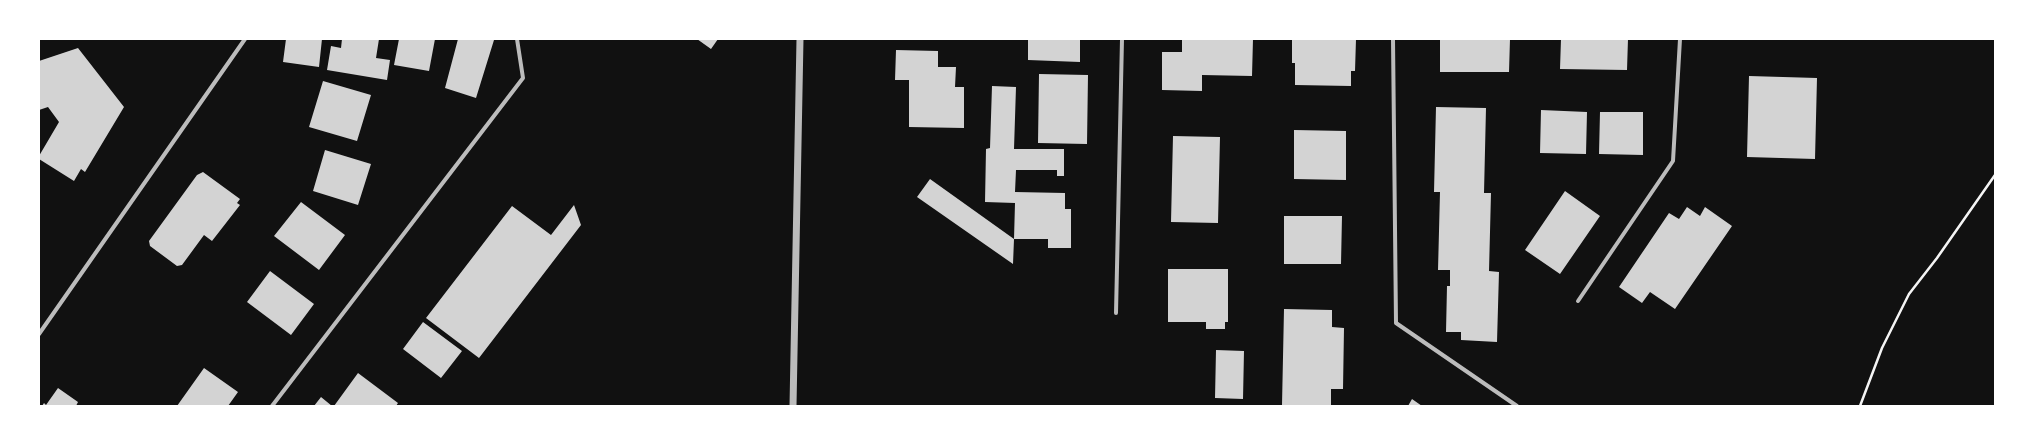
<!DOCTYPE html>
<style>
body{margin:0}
#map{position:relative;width:2034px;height:445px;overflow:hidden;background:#111;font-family:Commissioner,sans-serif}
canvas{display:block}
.frame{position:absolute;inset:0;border:40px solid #fff;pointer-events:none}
</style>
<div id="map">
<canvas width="2034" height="445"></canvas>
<div class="frame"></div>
</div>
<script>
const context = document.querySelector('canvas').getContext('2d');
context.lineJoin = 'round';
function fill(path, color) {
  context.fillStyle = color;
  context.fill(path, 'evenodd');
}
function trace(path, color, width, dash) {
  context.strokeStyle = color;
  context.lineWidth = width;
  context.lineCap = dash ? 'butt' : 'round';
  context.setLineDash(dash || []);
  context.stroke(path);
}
fill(new Path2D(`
 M286,39H322L319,67L283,62Z
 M342,39H379L376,58L390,60L387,80L327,70L331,46L341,48Z
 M399,39H435L429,71L394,65Z
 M458,39L494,40L476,98L445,88Z
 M697,39H718L711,49Z
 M1028,39H1080V62L1028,60Z
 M1182,39H1253L1252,76L1202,75V91L1162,90V52H1182Z
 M1292,39H1356L1355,71H1351V86L1295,85V63H1292Z
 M1440,39H1510L1509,72H1440Z
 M1561,39H1628L1627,70L1560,69Z
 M78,48L124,107L85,172L81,169L74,181L39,159V156L59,122L48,107L39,110V61Z
 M896,50L938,51V67H956L955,87H964V128L909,127V80H895Z
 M1039,74L1088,75L1087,144L1038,143Z
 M1749,76L1817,78L1815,159L1747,157Z
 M323,81L371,95L357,141L309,127Z
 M992,86L1016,87L1014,149H1064V176H1057V170H1016L1015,192L1065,193V209H1071V248H1048V239H1014L1015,203L985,202L986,149L990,148Z
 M1436,107L1486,108L1484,193H1491L1489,271L1499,272L1497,342L1461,340V332H1446L1447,286H1450V270H1438L1440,192H1434Z
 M1541,110L1587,112L1586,154L1540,153Z
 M1600,112H1643V155L1599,154Z
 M1294,130L1346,131V180L1294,179Z
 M1173,136L1220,137L1218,223L1171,222Z
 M325,150L371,164L358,205L313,191Z
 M203,172L240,199L237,203L240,205L212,241L204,235L182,265L177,266L150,246L149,241L197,175Z
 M930,179L1014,239L1013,264L917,197Z
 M1565,191L1600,216L1560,274L1525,250Z
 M301,202L345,235L319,270L274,236Z
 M574,205L581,225L479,358L426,318L512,206L551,235Z
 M1687,207L1700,216L1705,207L1732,226L1675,309L1650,292L1642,303L1619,287L1669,213L1679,219Z
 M1284,216H1342L1341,264H1284Z
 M1168,269H1228V322H1225V329H1206V322H1168Z
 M270,271L314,304L291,335L247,302Z
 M1284,309L1332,310V327L1344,328L1343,389H1331V406L1282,405Z
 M423,322L462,351L441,378L403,349Z
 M1216,350L1244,351L1243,399L1215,398Z
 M204,368L238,392L228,406H177Z
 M358,373L398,403L396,406H334Z
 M58,388L78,402L76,406H42L44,403L46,405Z
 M321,397L332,406H314Z
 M1412,399L1422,406H1408Z`), '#d3d3d3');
trace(new Path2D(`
 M1860,406L1882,348L1909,294L1937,258L1995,175`), '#f5f5f5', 2.5);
trace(new Path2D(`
 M1393,39L1396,323L1517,406
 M1578,301L1673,161L1680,39
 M1116,313L1122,39
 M39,334L245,39
 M272,406L523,78L517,39`), '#bcbcbc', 4);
trace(new Path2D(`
 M793,406L800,39`), '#bcbcbc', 7);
</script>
